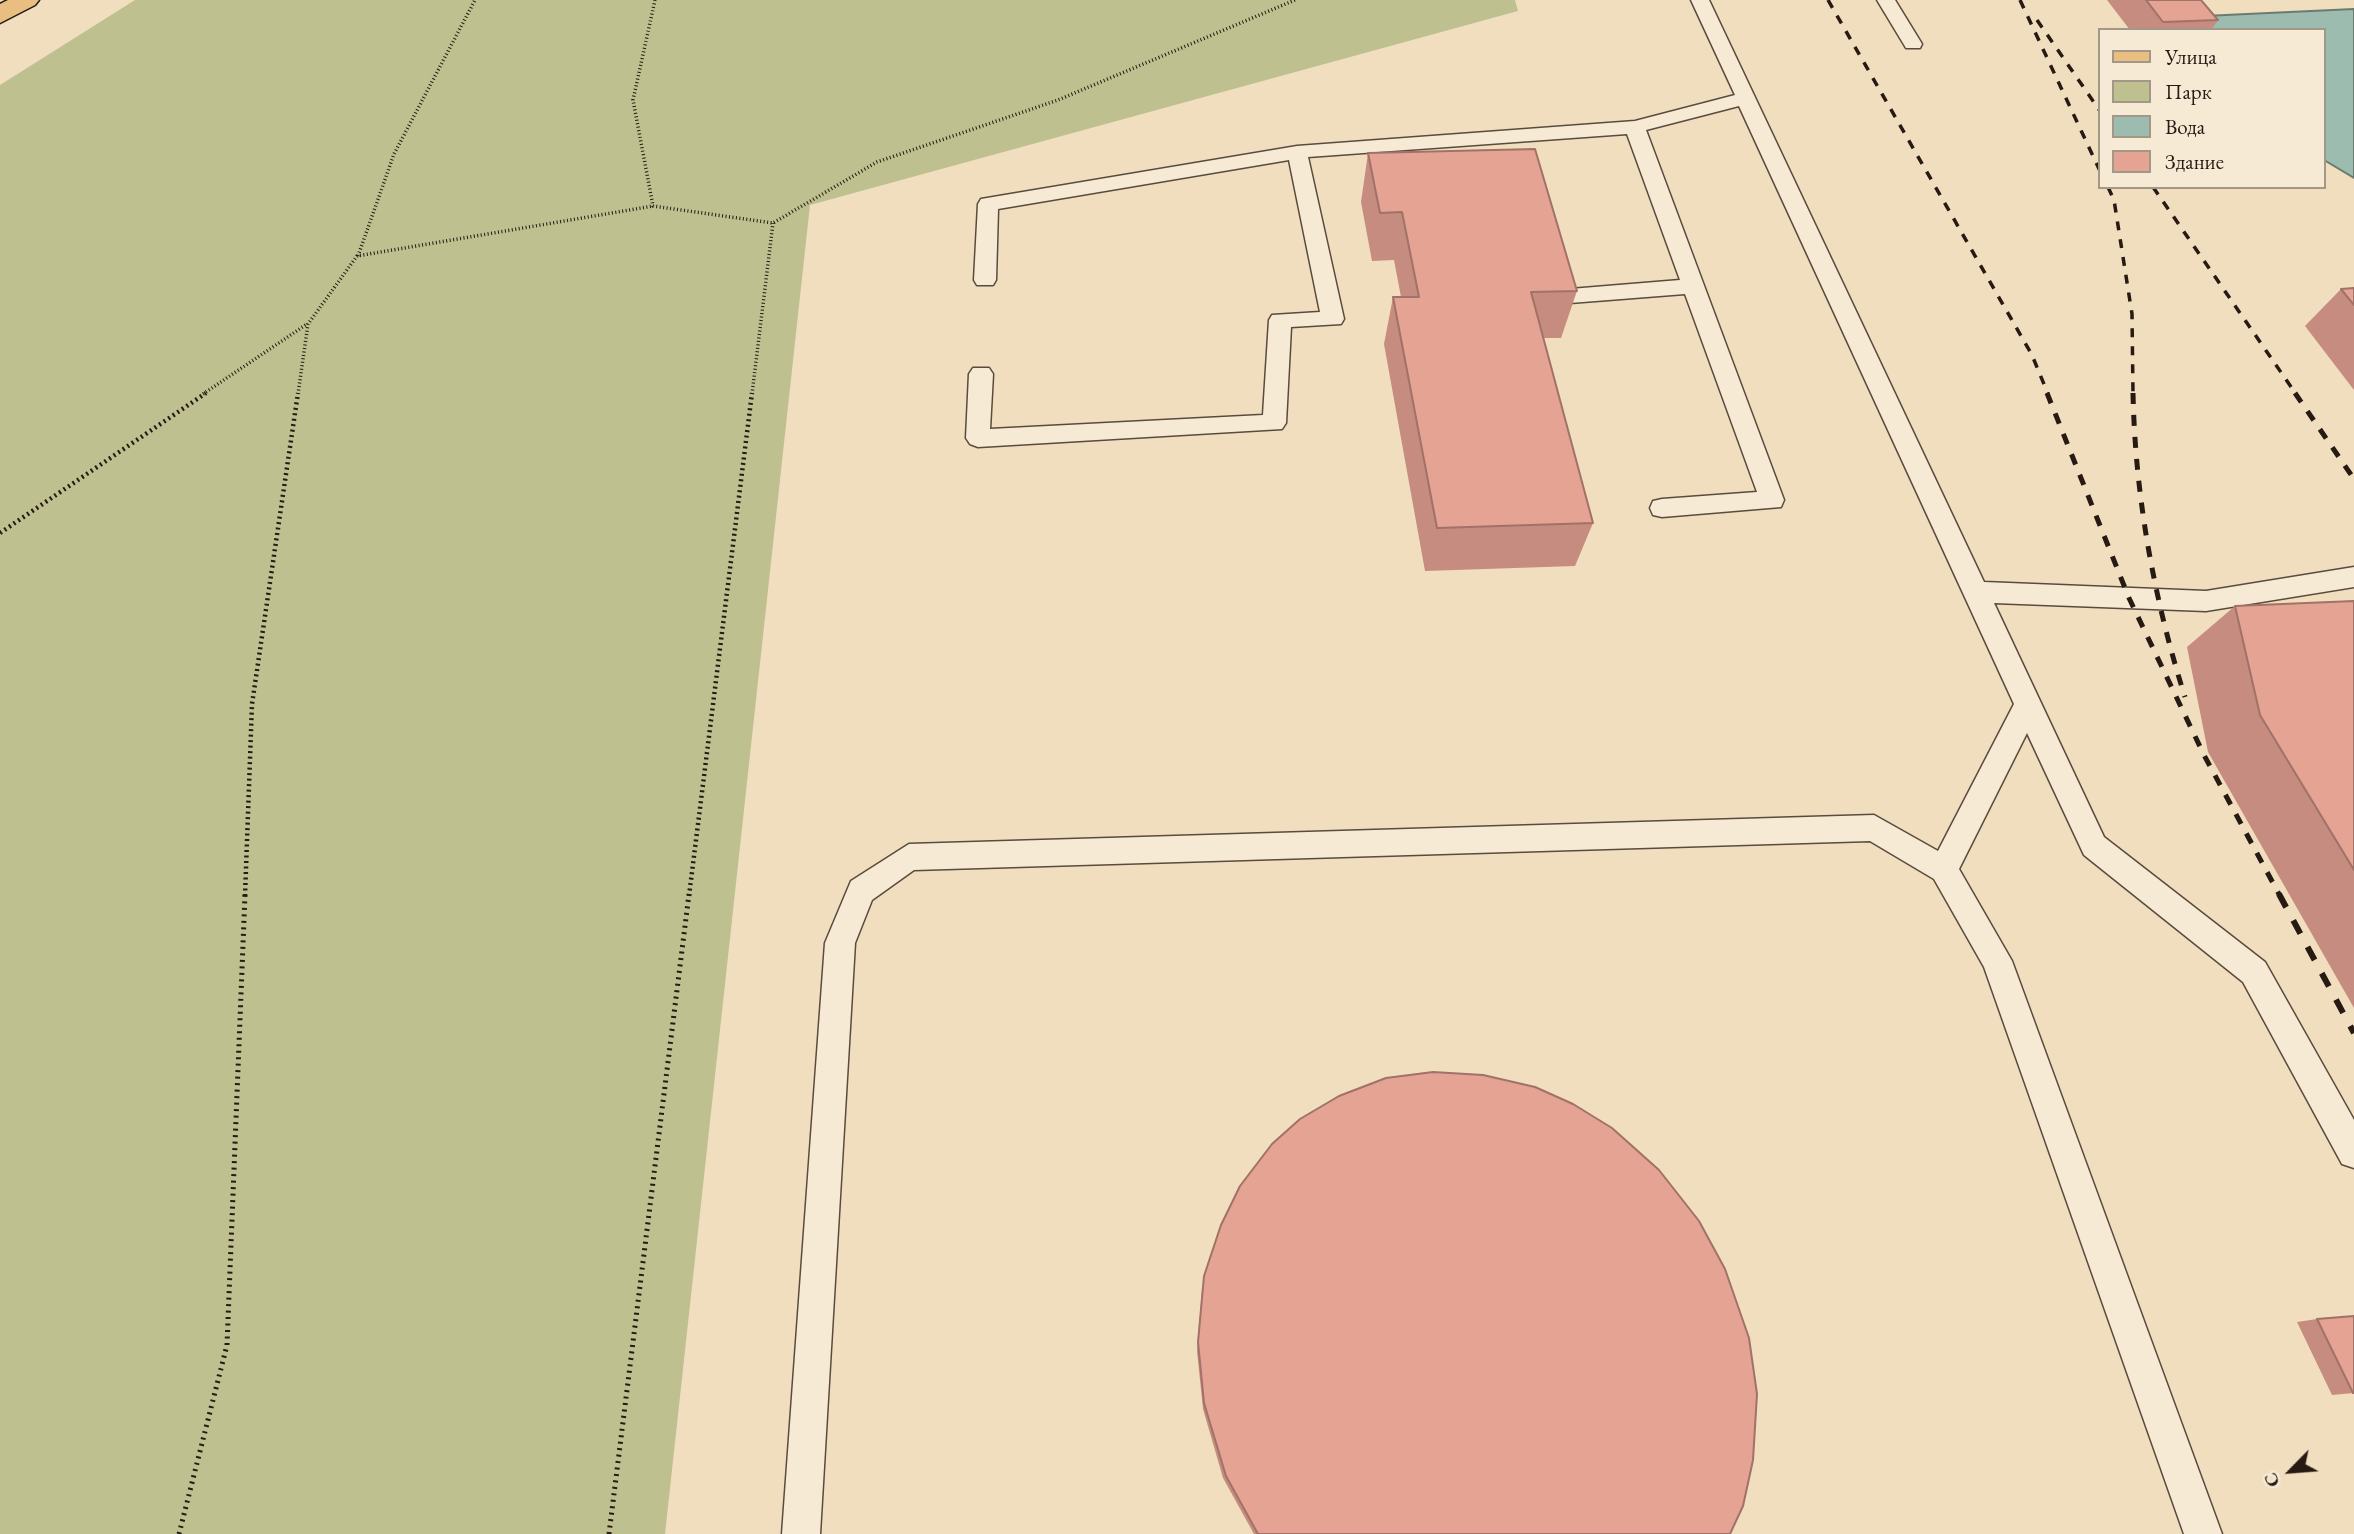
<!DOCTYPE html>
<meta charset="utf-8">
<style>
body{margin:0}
#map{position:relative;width:2354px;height:1534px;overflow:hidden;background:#f1debf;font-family:"EB Garamond",serif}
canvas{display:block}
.legend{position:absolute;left:2098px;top:28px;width:228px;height:161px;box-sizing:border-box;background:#f6ead5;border:2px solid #a39787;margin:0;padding:9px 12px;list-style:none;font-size:21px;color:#261a13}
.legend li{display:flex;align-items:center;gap:14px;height:35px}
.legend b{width:35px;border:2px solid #a39787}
.north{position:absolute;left:2256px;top:1436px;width:70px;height:70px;-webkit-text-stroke:5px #f6ead5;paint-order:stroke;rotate:245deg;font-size:19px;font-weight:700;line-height:28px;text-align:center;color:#261a13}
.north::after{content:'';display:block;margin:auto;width:24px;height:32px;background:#261a13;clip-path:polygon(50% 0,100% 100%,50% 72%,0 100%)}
</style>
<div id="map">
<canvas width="2354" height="1534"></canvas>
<ul class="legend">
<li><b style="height:9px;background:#e8bf80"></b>Улица</li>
<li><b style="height:19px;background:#bfc08f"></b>Парк</li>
<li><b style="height:19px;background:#9bbcaf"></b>Вода</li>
<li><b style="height:19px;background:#e5a394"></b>Здание</li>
</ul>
<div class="north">С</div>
</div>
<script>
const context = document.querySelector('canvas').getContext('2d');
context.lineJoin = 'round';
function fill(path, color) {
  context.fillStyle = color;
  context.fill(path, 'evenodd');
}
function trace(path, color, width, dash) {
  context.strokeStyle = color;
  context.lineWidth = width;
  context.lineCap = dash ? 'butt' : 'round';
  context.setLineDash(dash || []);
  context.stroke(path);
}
fill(new Path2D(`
 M135,0H1515L1518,11L810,205L665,1534H0V85Z`), '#bfc08f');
const water = new Path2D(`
 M2354,9V178L2324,160V30H2205L2204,16Z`);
fill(water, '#9bbcaf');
trace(water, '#6c7b71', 2);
const lane = new Path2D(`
 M1691,0H1709L1984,582L2206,591L2354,567V587L2206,611L1994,603L2104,837L2265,962L2354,1120V1168L2342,1164L2243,982L2084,855L2027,733L1959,869L2012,961L2222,1534H2184L1984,967L1934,879L1870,841L914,870L872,900L855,943L820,1534H782L825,943L851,881L909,844L1874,815L1938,851L2014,704L1739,106L1646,130L1784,500L1781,507L1662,517L1653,515L1650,508L1653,501L1662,499L1757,492L1685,294L1570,303L1562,301L1559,296L1562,291L1570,289L1680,280L1627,134L1308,157L1344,319L1341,324L1291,327L1286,423L1282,429L978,447L970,444L966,438L969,374L973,368H989L993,374L990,429L1263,415L1269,320L1272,315L1320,312L1289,160L998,209L996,280L993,285H977L974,280L978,204L981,199L1297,146L1635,121L1735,95Z
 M1877,0H1895L1922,44L1920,48H1906Z`);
const primary = new Path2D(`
 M8,0H39L35,5L0,23V4Z`);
trace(lane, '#594b3e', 3);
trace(primary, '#261a13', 3);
trace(new Path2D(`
 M655,0L633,100L653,206L773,223L877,162L1058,100L1295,0
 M358,256L394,154L475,0
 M203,394L307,324
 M298,394L308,324L357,256L653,206
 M752,394L773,223`), '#261a13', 3.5, [1, 2.5]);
trace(new Path2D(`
 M0,533L206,393
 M245,896L252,704L298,393
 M689,896L752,393`), '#261a13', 4.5, [2, 3.5]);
trace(new Path2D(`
 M179,1534L227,1345L245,894
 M609,1534L689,894`), '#261a13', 5, [2, 4.5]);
fill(lane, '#f6ead5');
fill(primary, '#e8bf80');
trace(new Path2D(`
 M1828,0L2032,355L2048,394
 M2020,0L2100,171
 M2037,20L2100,111
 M2108,187L2114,200L2132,314L2133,394
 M2153,187L2296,394`), '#261a13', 3.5, [9, 9]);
trace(new Path2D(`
 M2047,393L2129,598L2204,755L2280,896
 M2133,393C2135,495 2154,600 2185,697
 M2295,393L2354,479`), '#261a13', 5, [11, 11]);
trace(new Path2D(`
 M2279,894L2354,1033`), '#261a13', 6, [15, 15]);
fill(new Path2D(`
 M2107,0H2201L2218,20L2211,30H2130Z
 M1368,153L1577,291L1561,338H1543L1593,523L1575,566L1425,571L1384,344L1393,297H1401L1394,260L1372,261L1361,202Z
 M2354,288V390L2305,326L2341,289Z
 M2354,601V1008L2208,752L2187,647L2235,606Z
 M1202,1289L1730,1534H1254L1223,1478L1203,1409L1197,1351Z
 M2317,1319L2354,1393L2332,1395L2297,1322Z`), '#c58c7f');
const building = new Path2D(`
 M2146,0H2201L2218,20L2163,22Z
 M1535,149L1577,291L1531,292L1593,523L1437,528L1393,297H1419L1402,212L1380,213L1368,153Z
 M2354,288V305L2341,289Z
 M2354,601V870L2260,715L2235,606Z
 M1433,1072L1483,1075L1535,1087L1573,1104L1612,1128L1659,1170L1699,1221L1725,1269L1749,1338L1757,1394L1753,1460L1743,1506L1730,1534H1258L1226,1476L1204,1403L1198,1342L1204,1276L1221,1225L1240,1186L1272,1144L1300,1119L1339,1096L1386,1078Z
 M2354,1316V1393H2353L2317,1319Z`);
fill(building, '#e5a394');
trace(building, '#a07268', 2);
</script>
